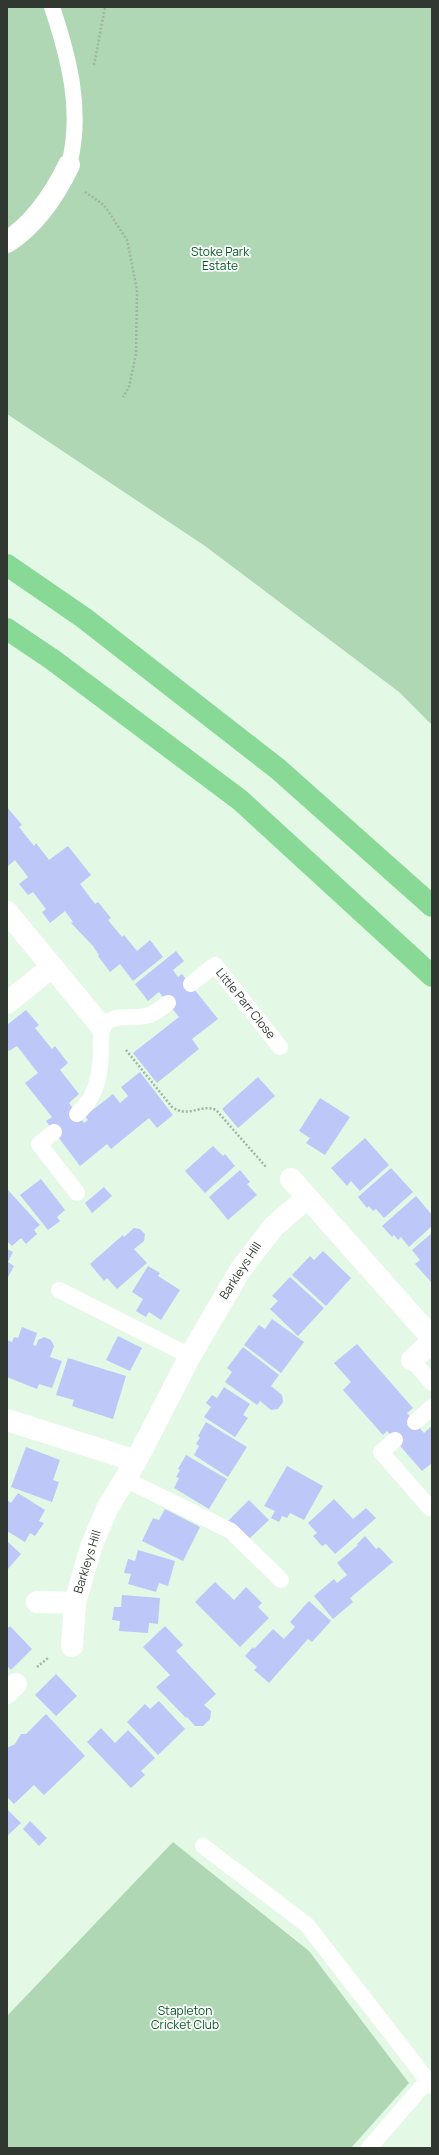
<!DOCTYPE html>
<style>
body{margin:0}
#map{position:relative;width:439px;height:2155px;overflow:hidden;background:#e3f9e6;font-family:Manrope,sans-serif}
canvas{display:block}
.frame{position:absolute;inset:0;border:8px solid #303831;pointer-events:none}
</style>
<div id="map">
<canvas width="439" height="2155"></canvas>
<div class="frame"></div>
</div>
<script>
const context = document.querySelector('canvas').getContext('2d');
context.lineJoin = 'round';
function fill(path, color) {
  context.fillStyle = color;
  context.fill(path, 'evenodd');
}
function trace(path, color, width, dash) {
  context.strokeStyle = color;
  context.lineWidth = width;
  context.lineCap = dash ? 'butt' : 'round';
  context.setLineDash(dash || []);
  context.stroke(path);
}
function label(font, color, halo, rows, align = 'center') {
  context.font = font + ' Manrope,sans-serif';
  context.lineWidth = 3.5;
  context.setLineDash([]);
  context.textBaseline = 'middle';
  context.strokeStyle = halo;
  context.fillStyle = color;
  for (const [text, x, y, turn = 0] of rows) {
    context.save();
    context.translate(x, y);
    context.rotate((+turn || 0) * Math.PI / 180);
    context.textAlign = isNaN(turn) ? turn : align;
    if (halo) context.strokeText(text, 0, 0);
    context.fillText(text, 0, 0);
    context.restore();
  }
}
fill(new Path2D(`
 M7,7H432V725L399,692L205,546L7,414Z
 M173,1842L309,1951L409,2083L351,2148H7V2016Z`), '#afd7b4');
fill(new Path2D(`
 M7,807L22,825L19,827L34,846L36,843L49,860L68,846L91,875L80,884L95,904L98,902L111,918L108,920L122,937L124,935L137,951L150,940L163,957L133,981L120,964L110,972L98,956L99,955L93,946L71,923L73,922L65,911L50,923L42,912L46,909L33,892L28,895L19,884L28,877L15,860L7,867Z
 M176,951L184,961L173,970L178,977L182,974L218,1019L192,1039L199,1049L157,1083L133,1053L179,1017L159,992L148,1001L135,984Z
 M26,1010L39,1025L35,1028L52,1049L55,1046L68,1063L60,1070L79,1094L69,1103L84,1123L88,1120L85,1116L113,1094L120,1103L128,1096L121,1087L140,1072L173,1115L157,1128L149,1118L111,1149L107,1144L80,1166L46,1121L52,1117L25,1083L38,1073L17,1046L9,1051L7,1048V1025Z
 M258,1077L275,1096L238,1128L222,1109Z
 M320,1098L350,1117L325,1155L306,1143L310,1138L299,1131Z
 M365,1138L389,1165L360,1191L351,1181L347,1186L331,1168Z
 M213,1146L223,1156L225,1154L235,1166L205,1193L185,1171Z
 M391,1168L413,1192L384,1218L376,1209L373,1211L369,1206L367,1208L358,1197Z
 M240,1170L250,1182L247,1184L257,1195L228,1220L209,1197Z
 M41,1179L65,1210L57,1217L60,1221L48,1230L20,1195Z
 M104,1187L112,1196L92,1213L85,1203Z
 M7,1189L40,1225L34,1230L37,1234L26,1244L21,1238L12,1246L7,1241Z
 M416,1196L432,1215V1226L409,1247L401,1237L398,1240L394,1235L392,1237L382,1226Z
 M134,1228L140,1229L145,1234L144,1241L134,1249L147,1263L117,1289L107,1278L104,1281L90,1264L123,1235L124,1237Z
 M432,1233V1281L431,1282L415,1264L420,1260L412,1250Z
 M7,1249L13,1252L8,1262L14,1266L7,1279Z
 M323,1251L351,1278L326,1306L292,1275L310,1256L314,1260Z
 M148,1266L160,1273L158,1276L180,1290L161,1320L149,1312L146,1317L136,1311L143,1299L132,1292Z
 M290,1277L324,1308L298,1336L270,1309L278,1301L272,1296Z
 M272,1319L304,1342L281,1373L244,1345L259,1325L265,1329Z
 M22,1327L37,1333L33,1345L36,1346L38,1340L44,1337L51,1340L54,1346L50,1357L62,1361L52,1388L39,1384L37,1389L7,1377V1340L12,1342L14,1337L18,1338Z
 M118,1336L142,1348L130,1371L106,1360Z
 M357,1344L413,1408L407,1413L424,1433L432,1426V1463L422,1471L387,1431L383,1435L343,1390L351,1382L334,1363Z
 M243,1347L279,1375L271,1386L282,1395L283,1402L278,1409L271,1410L260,1401L257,1405L225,1382L232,1372L227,1368Z
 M68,1358L126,1376L113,1419L72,1406L74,1400L56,1395Z
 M224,1387L250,1404L243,1415L248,1418L235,1437L204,1417L211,1407L206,1403L212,1395L217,1398Z
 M206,1422L247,1447L228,1477L194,1455L199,1446L196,1444L200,1438L198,1436Z
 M26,1447L60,1460L53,1480L59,1482L52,1502L11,1487Z
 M186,1455L227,1479L209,1509L174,1488L179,1478L176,1477L180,1470L178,1469Z
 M287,1466L323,1486L304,1520L290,1513L287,1518L282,1516L279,1522L271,1518L275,1511L264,1506Z
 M18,1493L45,1510L39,1521L44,1523L35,1536L30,1533L25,1542L7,1531V1500L11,1503Z
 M334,1499L353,1519L366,1508L376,1518L335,1554L326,1544L322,1546L313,1536L317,1533L308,1523Z
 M249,1500L269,1520L248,1540L228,1521Z
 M165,1509L200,1527L183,1561L142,1541L153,1518L159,1520Z
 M365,1536L376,1549L379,1547L393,1562L350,1598L353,1602L333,1619L314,1596L334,1579L337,1583L347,1575L337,1563L358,1545L357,1544Z
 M7,1541L21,1554L7,1570Z
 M138,1550L175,1561L168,1586L159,1583L156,1592L128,1584L131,1574L124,1573L128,1559L135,1561Z
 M215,1582L234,1600L246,1587L262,1603L258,1607L269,1618L240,1647L195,1602Z
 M122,1595L160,1598L158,1624L149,1623L148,1633L119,1631L120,1621L112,1620L114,1607H121Z
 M309,1601L331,1621L312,1642L308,1639L269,1683L254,1670L257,1667L245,1656L253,1647L254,1649L273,1629L284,1639L295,1627L290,1622Z
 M10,1626L32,1649L11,1670L7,1666V1629Z
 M165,1626L183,1645L176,1651L216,1694L204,1705L211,1711L210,1719L203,1726H195L187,1717L186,1718L156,1687L170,1675L143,1647Z
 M56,1674L77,1696L56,1716L35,1695Z
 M159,1701L185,1729L158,1755L127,1722L145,1704L150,1709Z
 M46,1714L85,1756L44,1795L34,1785L14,1804L7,1797V1748L15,1744L21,1734H26Z
 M101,1728L115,1743L128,1730L155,1758L141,1771L145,1775L131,1788L87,1742Z
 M7,1809L21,1823L7,1836Z
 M30,1821L47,1838L39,1846L23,1829Z`), '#bdc7f8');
trace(new Path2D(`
 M94,65L105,7
 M85,192L104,205L127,240L137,290L136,354L129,387L123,397
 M126,1050L172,1107C189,1119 201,1103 216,1110L267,1168
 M37,1667L48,1658`), '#a3b4a5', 2.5, [2, 2]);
trace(new Path2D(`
 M52,7C69,58 83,111 69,165
 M191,984L215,965L280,1047
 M77,1114C104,1091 101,1057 101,1026C118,1012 126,1020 146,1016C155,1014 161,1008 168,1003
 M54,1132L39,1144L77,1193
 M59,1290L190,1356
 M412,1360L432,1383
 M415,1422L432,1407
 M395,1440L381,1452L430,1508
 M125,1479L231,1531L281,1580
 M203,1846L307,1925L432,2086
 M369,2148L427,2081`), '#fff', 16);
trace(new Path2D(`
 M7,242C35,224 55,194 69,165
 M7,912L101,1026
 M7,1003L52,967
 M291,1179L432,1338
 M412,1360L432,1342
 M7,1420L136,1461
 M37,1602L75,1603
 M72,1646L75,1603L91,1547L107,1509L136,1461L190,1356L241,1269L274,1226L307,1198
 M7,1693L16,1684`), '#fff', 22);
trace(new Path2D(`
 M7,565L84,618L278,769L432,906
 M7,629L53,660L240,800L432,976`), '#88d996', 22);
label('12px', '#005a22', '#fff', [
 ["Stoke Park",220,253],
 ["Estate",220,267],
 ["Stapleton",185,2012],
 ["Cricket Club",185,2026]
]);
label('12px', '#303831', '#fff', [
 ["Little Parr Close",245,1004,51],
 ["Barkleys Hill",241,1271,-57],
 ["Barkleys Hill",88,1562,-73]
]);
</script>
